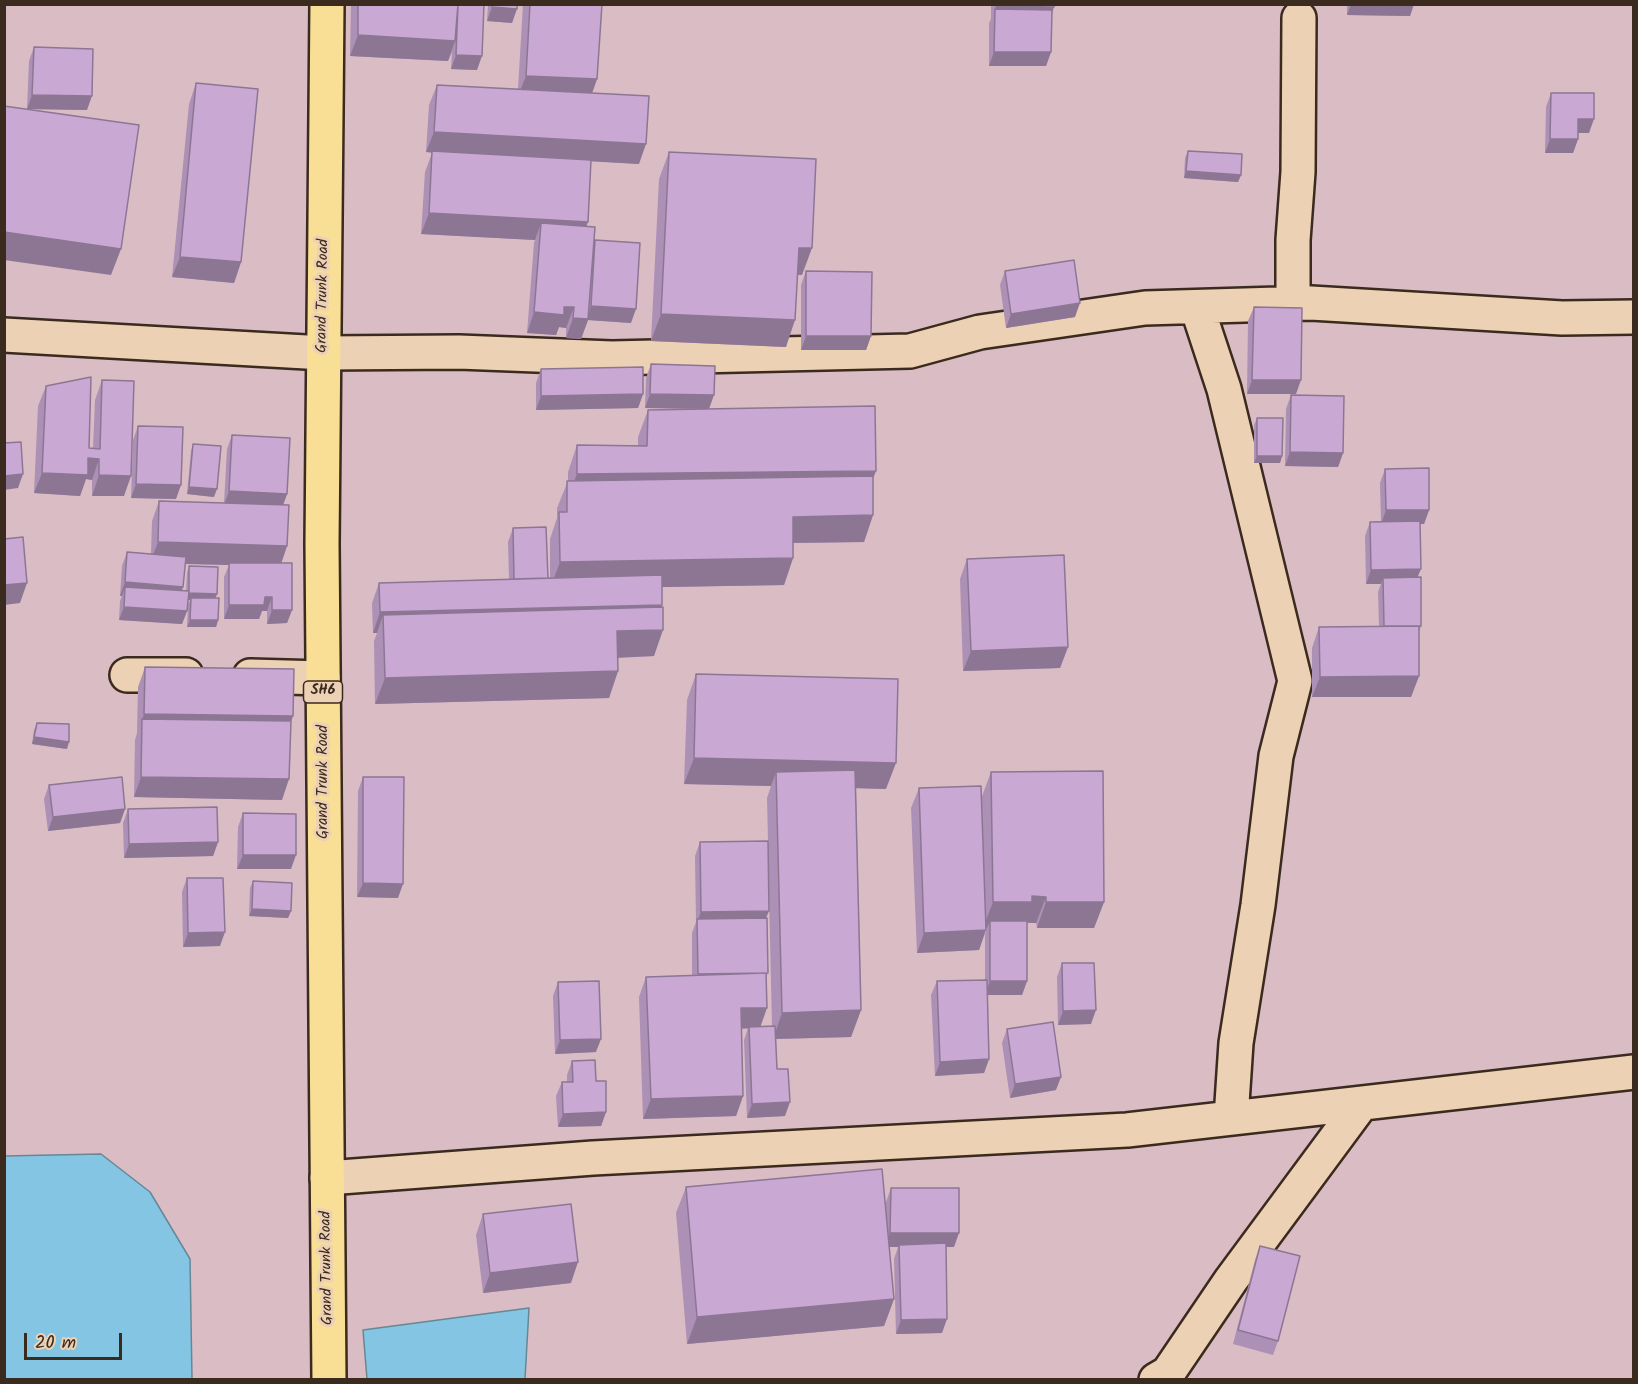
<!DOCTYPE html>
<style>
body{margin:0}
#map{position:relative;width:1638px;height:1384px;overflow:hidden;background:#e2c5bd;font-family:Kalam,sans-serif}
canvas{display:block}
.frame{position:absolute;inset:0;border:6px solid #3b2a1e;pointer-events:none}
.scale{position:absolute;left:24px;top:1333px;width:98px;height:27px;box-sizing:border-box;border:3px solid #3b2a1e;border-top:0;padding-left:8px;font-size:18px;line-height:21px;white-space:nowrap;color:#3b2a1e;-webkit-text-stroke:4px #edd1b4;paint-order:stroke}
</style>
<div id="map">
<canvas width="1638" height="1384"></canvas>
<div class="frame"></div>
<div class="scale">20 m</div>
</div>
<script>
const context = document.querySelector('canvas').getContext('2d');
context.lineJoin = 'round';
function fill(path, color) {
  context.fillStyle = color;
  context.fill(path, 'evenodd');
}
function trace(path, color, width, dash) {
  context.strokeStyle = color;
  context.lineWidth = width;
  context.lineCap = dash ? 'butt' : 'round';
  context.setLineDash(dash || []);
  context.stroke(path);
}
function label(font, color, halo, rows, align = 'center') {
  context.font = font + ' Kalam,sans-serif';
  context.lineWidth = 6;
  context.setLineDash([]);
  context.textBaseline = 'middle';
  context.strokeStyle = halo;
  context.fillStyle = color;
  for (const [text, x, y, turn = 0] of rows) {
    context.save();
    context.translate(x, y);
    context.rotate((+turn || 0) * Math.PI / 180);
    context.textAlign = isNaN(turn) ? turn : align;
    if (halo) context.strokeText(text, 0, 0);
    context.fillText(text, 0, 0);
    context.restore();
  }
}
fill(new Path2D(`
 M5,5H1633V1379H5Z`), '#dabcc4');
const water = new Path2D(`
 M101,1154L150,1192L190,1259L192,1379H5V1156Z
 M529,1308L525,1379H367L363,1330Z`);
fill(water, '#84c5e4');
trace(water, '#678795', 1.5);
const minor = new Path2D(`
 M1293,303V240L1298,172L1299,18
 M1197,307L1224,389L1295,681L1276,756L1258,905L1236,1043L1231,1118
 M4,335L324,353L459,352L612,358L910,351L980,332L1145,308L1311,303L1562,318L1634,317
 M127,675H186
 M250,676L323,678
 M327,1178L593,1158L1127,1130L1634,1072
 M1156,1380L1168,1373L1231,1280L1362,1103`);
const major = new Path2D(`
 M327,4L322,543L329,1380`);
trace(minor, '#3b2a1e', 38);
trace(major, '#3b2a1e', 38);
trace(minor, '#edd1b4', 33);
trace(major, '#f9df96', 33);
fill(new Path2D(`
 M351,4H484L477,70L451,69L452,52L448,61L350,56Z
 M488,4H517L512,23L487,21Z
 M523,4H602L597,79L592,93L639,164L591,161L586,226L594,244L595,240L631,323L588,320L581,339L566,338V328L559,327L556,335L527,333L534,243L535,240L421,234L425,172L432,153L426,152L429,105L437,85L518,89Z
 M991,4H1054L1052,14L1051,52L1046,66H989V23L991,19Z
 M1347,4H1414L1410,16L1347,15Z
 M34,47L87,110L27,109L29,61Z
 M196,83L241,262L234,283L172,277L189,104Z
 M1551,93L1589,133H1578V139L1573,153H1545L1546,107Z
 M1188,151L1241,175L1238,182L1184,178L1185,158Z
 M669,152L802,275H798L786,347L651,341L659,179Z
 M806,271L871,336L866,350H801V285Z
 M1005,271L1075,317L1006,328L1000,285Z
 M1254,307L1296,394H1247L1248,321Z
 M651,364L709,409L873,480V515L864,542L793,543V558L784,585L662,587L661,607L654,656L618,658V671L609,698L375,704L374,641L377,633H373L372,603L379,583L509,579L508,542L513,528L548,578H550V539L557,518V508L568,481V472L577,445L638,446V437L648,410L702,409L645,408L646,378Z
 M541,369L643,394L638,408L536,410V383Z
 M102,380L124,496H92V480L86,479L80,496L34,493L38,406L46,386L89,448L93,449L95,400Z
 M1291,395L1343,453L1338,467L1285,466L1286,409Z
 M1257,418L1282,456L1280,463H1254V425Z
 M138,426L176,499L131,498L133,440Z
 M232,435L287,494L283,505L287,546L281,563L292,610L287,623L267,624V611H262L259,619H224V577L229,565L185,564L182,591H186L187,573L189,566L217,594L215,598L218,620L216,627H187L188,605L190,600H188L187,611L182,624L119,620L120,601L122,596H120L122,566L127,552L151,554L152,521L159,501L224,503L227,449Z
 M193,444L214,497L187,494L191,451Z
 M1385,469L1429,510L1424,524H1420L1418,577L1421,626L1419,632V676L1411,697H1312V648L1319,627H1379L1378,592L1381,584H1366L1365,536L1370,522H1381L1380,483Z
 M967,559L1068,647L1060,668L963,671L960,579Z
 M145,667L291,723L282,800L134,797L135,740L137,733L138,687Z
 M696,674L886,789L856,788L861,1010L851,1037L776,1039L777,1069L785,1116L747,1118L744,1040L748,1028H741L743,1096L736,1116L643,1119L639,997L646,977L692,975V933L696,922L695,856L700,842L768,841L767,798L771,786L684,784L687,700ZM768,854L772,1026H760L766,978L768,973L766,918Z
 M37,723L67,749L32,744L34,730Z
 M991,772L1104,902L1094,928H1037L1036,923H1027V981L1022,995H987L989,1059L984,1073L935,1076L931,995L937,981L985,980V935L987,928H986L979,950L917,953L911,808L919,788L981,799Z
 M363,777L398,898L357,897L358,791Z
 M49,785L125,809L120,823L48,831L44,799Z
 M128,809L218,842L213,856L124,858L123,823Z
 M243,813L291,869H237L238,827Z
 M187,878L220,946L183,947L182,892Z
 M253,881L291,911L288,918L249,916L250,888Z
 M1062,963L1091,1024L1058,1025L1057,977Z
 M558,982L596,1052L555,1054L553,996Z
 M1007,1029L1056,1090L1010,1098L1002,1043Z
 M572,1061L596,1081L606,1112L601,1126L558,1127L556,1096L562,1082H567V1075Z
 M686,1187L886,1202L891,1188L954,1247H946L942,1333L896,1334L894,1259L898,1247H889L894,1299L884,1326L687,1344L676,1213Z
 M483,1214L571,1283L483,1293L476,1235Z
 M1260,1246L1278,1341L1273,1355L1233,1344L1255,1260Z`), '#ad90b5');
fill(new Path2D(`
 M1351,4H1414L1410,16L1347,15Z
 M996,6L1054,7L1049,21L995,11Z
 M492,7L517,9L512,23L487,21Z
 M358,35L455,41L448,61L350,56Z
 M994,52H1051L1046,66H989Z
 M456,55L482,56L477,70L451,69Z
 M526,76L597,79L590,99L518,96Z
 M32,95L92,96L87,110L27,109Z
 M1578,119H1594L1589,133H1573Z
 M434,132L646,144L639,164L426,152Z
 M1550,139H1578L1573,153H1545Z
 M1186,171L1241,175L1238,182L1184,178Z
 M429,213L588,222L580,242L541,223L535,240L421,234Z
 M4,232L121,249L111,275L4,260Z
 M799,248H812L802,275L790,274Z
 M180,257L241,262L234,283L172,277Z
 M1080,303L1075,317L1006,328L1011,314Z
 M591,306L636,309L631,323L588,320L581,339L566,338L573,318L587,319Z
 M564,307H574L566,328L559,327L556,335L527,333L534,312Z
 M661,314L795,320L786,347L651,341Z
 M806,336H871L866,350H801Z
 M1252,380H1301L1296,394H1247Z
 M643,394L638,408L536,410L541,396Z
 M650,394L714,395L709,409L645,408Z
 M1290,452L1343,453L1338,467L1285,466Z
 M1257,456H1282L1280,463H1254Z
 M88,458L99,459L92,480L86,479L80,496L34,493L42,473Z
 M876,471L866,497L567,500L577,474Z
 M23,474L18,488L4,490V476Z
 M99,475L131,476L124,496H92Z
 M136,484L181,485L176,499L131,498Z
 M189,487L217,489L214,497L187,494Z
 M229,491L287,494L282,508L224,505Z
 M1386,510H1429L1424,524H1381Z
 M873,515L864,542L783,543L793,517Z
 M158,542L287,546L280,567L229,563V565L150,563Z
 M793,558L784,585L550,589L560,562Z
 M1421,569L1415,583L1383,578L1381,584H1366L1371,570Z
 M125,582L183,587L178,601L125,587L122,596H120Z
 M27,583L20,603L4,605V585Z
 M189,593L217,594L214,601L191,598L190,600H186Z
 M265,597H272L267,611H262L259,619H224L229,605Z
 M662,605L655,625L383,615L377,633H373L380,612Z
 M124,607L187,611L182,624L119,620Z
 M272,610H292L287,623L267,624Z
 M190,620H218L216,627H187Z
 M663,630L654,656L608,658L617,631Z
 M1068,647L1060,668L963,671L971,651Z
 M618,671L609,698L375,704L385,678Z
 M1419,676L1411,697H1312L1320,677Z
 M144,714L293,716L286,737L142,720Z
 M34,737L69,742L67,749L32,744Z
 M694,758L896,763L886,789L777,786L776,772L771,786L684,784Z
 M141,777L289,779L282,800L134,797Z
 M125,809L120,823L48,831L53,817Z
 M218,842L213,856L124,858L129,844Z
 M243,855H296L291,869H237Z
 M363,883L403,884L398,898L357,897Z
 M1032,896L1046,897L1036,923L990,921L987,928H983L993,902Z
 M1046,902H1104L1094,928H1037Z
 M252,909L291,911L288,918L249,916Z
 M769,911L763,925L697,922L701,912Z
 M986,930L979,950L917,953L924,933Z
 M225,932L220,946L183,947L188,933Z
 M990,981H1027L1022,995H985Z
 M741,1008H767L760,1028L733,1029Z
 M861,1010L851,1037L773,1039L782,1013Z
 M1096,1010L1091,1024L1058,1025L1063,1011Z
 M601,1039L596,1052L555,1054L560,1040Z
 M989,1059L984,1073L935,1076L940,1062Z
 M1061,1077L1056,1090L1010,1098L1015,1084Z
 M743,1096L736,1116L643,1119L651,1099Z
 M790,1102L785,1116L747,1118L752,1104Z
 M606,1112L601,1126L558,1127L563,1114Z
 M890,1233H959L954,1247H900L899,1245L898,1247H885Z
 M578,1262L571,1283L483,1293L490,1273Z
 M894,1299L884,1326L687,1344L697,1317Z
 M947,1319L942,1333L896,1334L901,1320Z`), '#8d7694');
const building = new Path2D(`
 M358,4H458L455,41L358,35Z
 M458,4H484L482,56L456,55Z
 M492,4H517V9L492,7Z
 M530,4H602L597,79L526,76Z
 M996,4H1054V7L996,6Z
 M995,9L1052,10L1051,52H994Z
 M34,47L93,49L92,96L32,95Z
 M196,83L258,89L241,262L180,257Z
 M437,85L649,96L646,144L434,132Z
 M1551,93H1594V119H1578V139H1550Z
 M4,106L139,125L121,249L4,232Z
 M432,151L591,160L588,222L429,213Z
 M1188,151L1242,154L1241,175L1186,171Z
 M669,152L816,159L812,248H799L795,320L661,314Z
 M541,223L595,227L588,319L573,318L574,307H564V315L534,312Z
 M595,240L640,243L636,309L591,306Z
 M1074,260L1080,303L1011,314L1005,271Z
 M806,271L872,272L871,336H806Z
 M1254,307L1302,308L1301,380H1252Z
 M651,364L715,366L714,395L650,394Z
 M643,367V394L541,396V369Z
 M91,377L89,448L100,449L102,380L134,381L131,476L99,475V459L88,458V475L42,473L46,386Z
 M1291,395L1344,396L1343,453L1290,452Z
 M875,406L876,471L577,474V445L647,446L648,410Z
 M1257,418H1283L1282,456H1257Z
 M138,426L183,427L181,485L136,484Z
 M232,435L290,438L287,494L229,491Z
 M21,442L23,474L4,476V443Z
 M193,444L221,446L217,489L189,487Z
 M1429,468V510H1386L1385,469Z
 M873,476V515L793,517V558L560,562L559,512H567V481Z
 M159,501L289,505L287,546L158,542Z
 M1420,521L1421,569L1371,570L1370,522Z
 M546,527L548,578L514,579L513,528Z
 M23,537L27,583L4,585V539Z
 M127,552L186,557L183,587L125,582Z
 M1064,555L1068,647L971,651L967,559Z
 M229,563H292V610H272V597H265L264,605H229Z
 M189,566L218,567L217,594L189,593Z
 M662,575V605L380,612L379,583Z
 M1421,577V626H1384L1383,578Z
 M125,587L189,591L187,611L124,607Z
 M191,598H219L218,620H190Z
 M663,607V630L617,631L618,671L385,678L383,615Z
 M1419,626V676L1320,677L1319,627Z
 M145,667L294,669L293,716L144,714Z
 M696,674L898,679L896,763L694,758Z
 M142,719L291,721L289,779L141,777Z
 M37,723L69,724V742L34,737Z
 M855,770L861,1010L782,1013L776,772Z
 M1103,771L1104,902H1046V897L1032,896V902H993L991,772Z
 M122,777L125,809L53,817L49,785Z
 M363,777H404L403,884L363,883Z
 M981,786L986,930L924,933L919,788Z
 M217,807L218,842L129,844L128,809Z
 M243,813L296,814V855H243Z
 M768,841L769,911L701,912L700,842Z
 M187,878H223L225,932L188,933Z
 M253,881L292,883L291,911L252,909Z
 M767,918L768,973L698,974L697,919Z
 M990,921H1027V981H990Z
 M1062,963H1094L1096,1010L1063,1011Z
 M766,973L767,1008H741L743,1096L651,1099L646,977Z
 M987,980L989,1059L940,1062L937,981Z
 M599,981L601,1039L560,1040L558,982Z
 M1053,1022L1061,1077L1015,1084L1007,1029Z
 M775,1026L777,1069H788L790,1102L752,1104L749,1027Z
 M595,1060L596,1081H606V1112L563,1114L562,1082H573L572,1061Z
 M882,1169L894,1299L697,1317L686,1187Z
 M891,1188H959V1233H890Z
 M571,1204L578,1262L490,1273L483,1214Z
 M946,1243L947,1319L901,1320L899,1245Z
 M1260,1246L1300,1256L1278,1341L1238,1330Z`);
fill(building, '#c9a8d3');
trace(building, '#8d7694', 1.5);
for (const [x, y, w] of [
 [323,692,39]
]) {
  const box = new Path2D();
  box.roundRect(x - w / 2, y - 11, w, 22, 4.5);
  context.fillStyle = '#edd1b4';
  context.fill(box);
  trace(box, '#3b2a1e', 1.5);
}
label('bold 14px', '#3b2a1e', null, [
 ["SH6",323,692]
]);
label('15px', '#3b2a1e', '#edd1b4', [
 ["Grand Trunk Road",324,296,-89],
 ["Grand Trunk Road",324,782,-90],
 ["Grand Trunk Road",328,1268,-91]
]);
</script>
